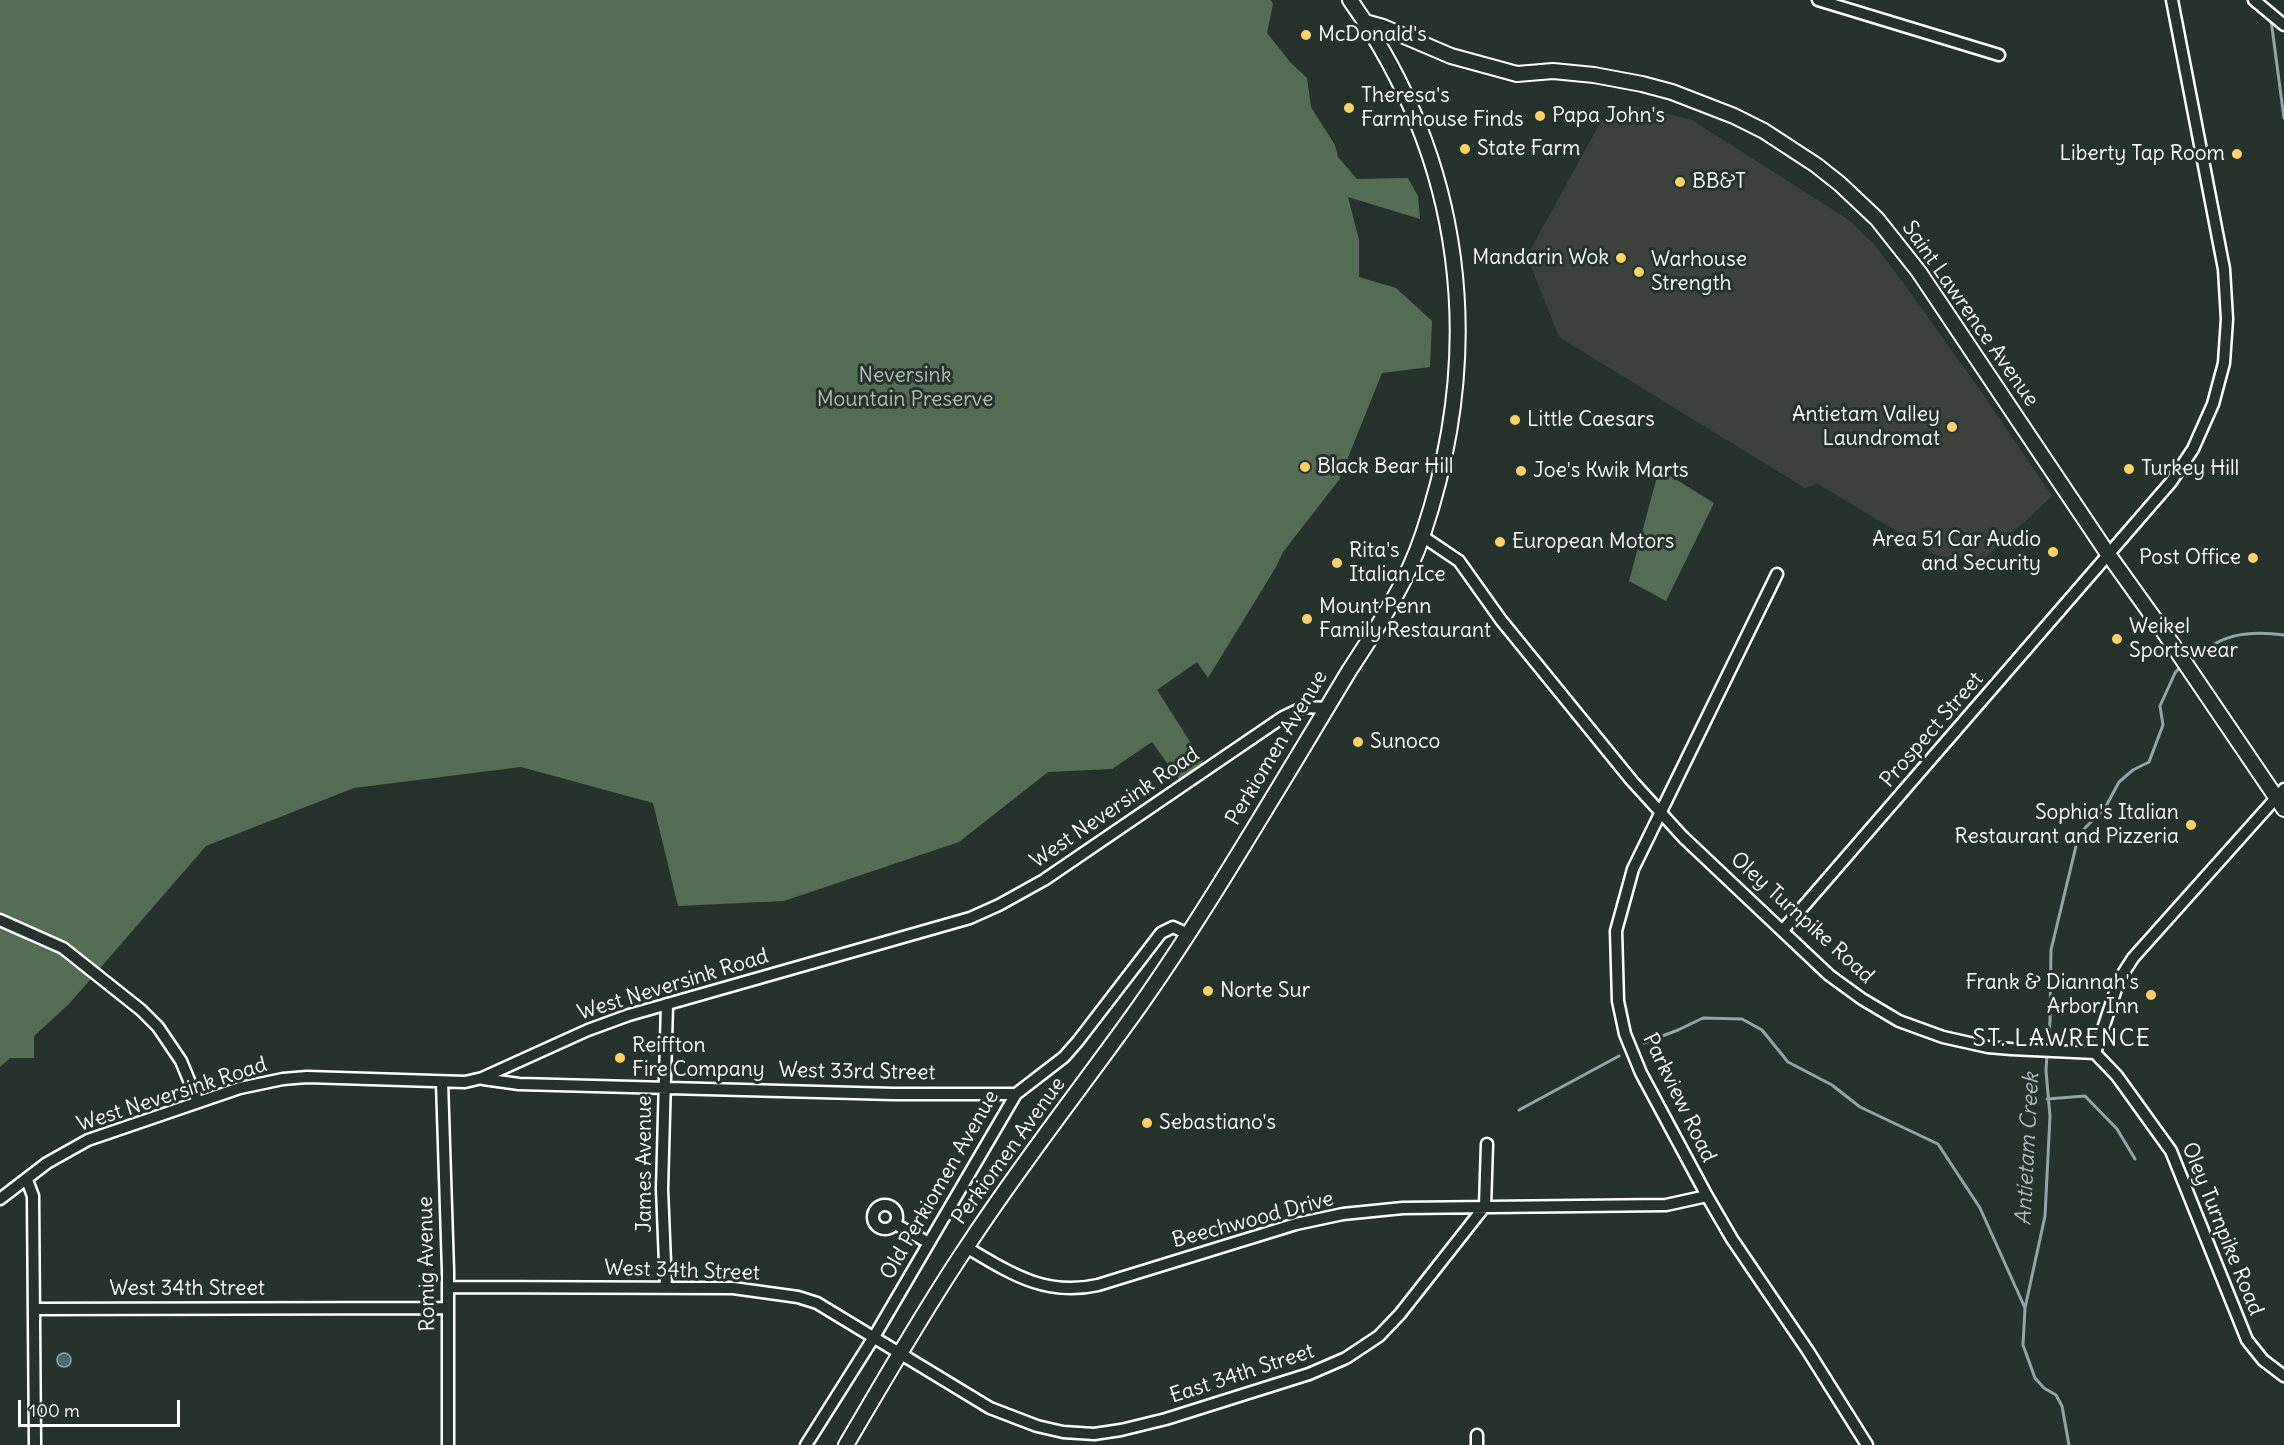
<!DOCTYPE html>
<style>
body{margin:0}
#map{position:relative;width:2284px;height:1445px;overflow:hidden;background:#26332d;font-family:Delius,sans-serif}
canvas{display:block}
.scale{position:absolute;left:18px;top:1400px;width:162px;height:27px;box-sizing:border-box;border:3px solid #fff;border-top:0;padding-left:8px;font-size:18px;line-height:21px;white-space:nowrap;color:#fff;-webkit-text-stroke:4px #26332d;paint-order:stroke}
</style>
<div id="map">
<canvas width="2284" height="1445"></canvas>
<div class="scale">100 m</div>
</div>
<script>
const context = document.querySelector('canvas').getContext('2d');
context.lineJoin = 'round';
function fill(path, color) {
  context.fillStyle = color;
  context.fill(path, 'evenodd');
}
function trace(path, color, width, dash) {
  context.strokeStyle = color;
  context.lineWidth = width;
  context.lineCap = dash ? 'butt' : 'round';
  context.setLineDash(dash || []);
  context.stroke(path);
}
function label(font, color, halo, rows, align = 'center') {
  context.font = font + ' Delius,sans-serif';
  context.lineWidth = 6;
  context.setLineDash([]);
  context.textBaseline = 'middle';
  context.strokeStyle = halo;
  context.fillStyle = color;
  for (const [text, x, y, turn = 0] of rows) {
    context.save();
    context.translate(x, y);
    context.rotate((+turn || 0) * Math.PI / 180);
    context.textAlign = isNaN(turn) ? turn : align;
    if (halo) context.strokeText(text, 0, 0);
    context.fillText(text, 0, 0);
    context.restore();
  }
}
fill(new Path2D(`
 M1642,107L1692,120L1849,220L1873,243L1905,285L1982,393L2052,496L1977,566L1969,558H1952L1936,555L1818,484L1805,488L1559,337L1527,256L1600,123L1618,109Z`), '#3c423b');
fill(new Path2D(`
 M0,0H1271L1273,4L1267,33L1290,62L1307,78L1311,107L1335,145L1338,157L1357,179L1408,178L1418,196L1420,219L1348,197L1359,240V277L1396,288L1432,321L1430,367L1382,373L1339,480L1283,552L1276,567L1208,678L1197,662L1157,690L1205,765L1180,781L1152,742L1112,769L1048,772L959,842L784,901L678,906L653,803L521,767L354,788L206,846L69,1004L34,1036V1058H10L0,1067Z
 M1659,469L1714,503L1666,601L1629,581Z`), '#546e55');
const water = new Path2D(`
 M57 1360a7 7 0 1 1 14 0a7 7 0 1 1-14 0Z`);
fill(water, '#4a6b70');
trace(water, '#92a6a9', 1.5);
trace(new Path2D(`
 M2271,20L2284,118
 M2189,662C2199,657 2205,651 2213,645C2233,632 2261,632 2284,635
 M1644,1043L1678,1030L1703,1018L1742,1019L1762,1030L1788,1062L1832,1085L1860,1107L1938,1144L1980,1208L2025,1308
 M2048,1047L2050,1021L2051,950L2077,842L2085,828L2105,808L2119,782L2133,770L2149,762L2163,725L2160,706L2175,673L2181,666
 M2047,1053L2046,1071L2050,1116L2045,1216L2025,1308L2023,1345L2035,1378L2044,1388L2056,1395L2062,1406L2069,1445
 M2047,1099L2085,1096L2117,1129L2135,1159
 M1519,1110L1619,1056`), '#92a6a9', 3);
const minor = new Path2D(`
 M1818,0L1999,55
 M2254,0L2284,25
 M1422,536L1459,561L1501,620L1632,781L1683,837L1829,975L1862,999L1899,1021L1943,1037L1988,1047L2011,1049L2095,1053L2117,1076L2171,1151L2247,1340L2263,1360L2284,1376
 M1777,574L1633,869L1616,931L1618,1001L1625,1034L1641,1073L1707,1196L1732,1239L1808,1351L1867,1445
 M0,920L63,948L141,1010L158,1027L181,1061L198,1102
 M1783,930L2171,482L2193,449L2213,404L2224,363L2227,319L2224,269L2172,0
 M2095,1053L2119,980L2133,958L2284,789
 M483,1079L519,1084L893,1094H1016
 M442,1082L448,1271V1445
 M27,1180L33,1196L35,1445
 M0,1199L47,1163L88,1140L240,1088L283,1079L307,1077L465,1082L482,1078L588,1030L629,1015L970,918L999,905L1044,880L1283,717L1304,707L1326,708
 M873 1217a12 12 0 1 1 24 0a12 12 0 1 1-24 0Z
 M895,1224L929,1243
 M966,1247C1010,1273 1045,1297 1098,1285L1296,1224L1343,1214L1403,1208L1666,1205L1707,1196
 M448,1287L733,1288L798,1297L817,1303L990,1408L1037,1426L1063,1432L1094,1434L1121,1430L1166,1419L1309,1374L1346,1358L1379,1336L1400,1314L1485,1206L1487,1144
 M666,1287L662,1189L667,1004
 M35,1309L448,1308
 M1477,1435V1445
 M806,1445L874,1337L1016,1094L1064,1057L1078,1041L1161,933L1173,927L1188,934`);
const major = new Path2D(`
 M1365,22L1383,27L1451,56L1517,74L1553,71L1594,75L1642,84L1672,92L1734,116L1764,131L1816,165L1840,184L1877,219L1919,272L2108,554L2166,635L2284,809
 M846,1445C885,1379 923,1312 966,1248C1020,1165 1082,1087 1139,1007C1196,926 1247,840 1298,756C1315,728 1332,699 1349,671C1377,628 1407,583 1423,534C1486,347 1464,161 1350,0`);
trace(minor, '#fff', 15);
trace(major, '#fff', 18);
trace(minor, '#26332d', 10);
trace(major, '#26332d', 14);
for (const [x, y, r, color] of [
 [1306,35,6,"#ffd166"],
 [1349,108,6,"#ffd166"],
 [1540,116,6,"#ffd166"],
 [1465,149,6,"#ffd166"],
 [2237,154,6,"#ffd166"],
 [1680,182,6,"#ffd166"],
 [1621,258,6,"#ffd166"],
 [1639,272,6,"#ffd166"],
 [1515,420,6,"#ffd166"],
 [1952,427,6,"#ffd166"],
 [1305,467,6,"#ffd166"],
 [2129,469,6,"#ffd166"],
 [1521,471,6,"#ffd166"],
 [1500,542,6,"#ffd166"],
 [2053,552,6,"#ffd166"],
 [2253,558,6,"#ffd166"],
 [1337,563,6,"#ffd166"],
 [1307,619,6,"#ffd166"],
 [2117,639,6,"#ffd166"],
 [1358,742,6,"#ffd166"],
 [2191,825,6,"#ffd166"],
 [1208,991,6,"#ffd166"],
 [2151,995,6,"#ffd166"],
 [620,1058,6,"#ffd166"],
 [1147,1123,6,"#ffd166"]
]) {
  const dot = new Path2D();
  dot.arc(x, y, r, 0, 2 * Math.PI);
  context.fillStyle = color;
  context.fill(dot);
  trace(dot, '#26332d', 2);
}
label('21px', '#fff', '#26332d', [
 ["McDonald's",1318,35],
 ["Theresa's",1361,96],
 ["Farmhouse Finds",1361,120],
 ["Papa John's",1552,116],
 ["State Farm",1477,149],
 ["Liberty Tap Room",2225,154,"right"],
 ["BB&T",1692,182],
 ["Mandarin Wok",1609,258,"right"],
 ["Warhouse",1651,260],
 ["Strength",1651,284],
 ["Antietam Valley",1940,415,"right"],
 ["Laundromat",1940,439,"right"],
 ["Little Caesars",1527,420],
 ["Black Bear Hill",1317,467],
 ["Turkey Hill",2141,469],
 ["Joe's Kwik Marts",1533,471],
 ["Area 51 Car Audio",2041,540,"right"],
 ["and Security",2041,564,"right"],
 ["European Motors",1512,542],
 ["Rita's",1349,551],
 ["Italian Ice",1349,575],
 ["Post Office",2241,558,"right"],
 ["Mount Penn",1319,607],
 ["Family Restaurant",1319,631],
 ["Weikel",2129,627],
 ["Sportswear",2129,651],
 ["Sunoco",1370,742],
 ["Sophia's Italian",2179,813,"right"],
 ["Restaurant and Pizzeria",2179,837,"right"],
 ["Frank & Diannah's",2139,983,"right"],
 ["Arbor Inn",2139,1007,"right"],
 ["Norte Sur",1220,991],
 ["Reiffton",632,1046],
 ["Fire Company",632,1070],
 ["Sebastiano's",1159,1123]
], 'left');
label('21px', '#fff', '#26332d', [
 ["Saint Lawrence Avenue",1970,314,55],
 ["Prospect Street",1932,730,-49],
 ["Perkiomen Avenue",1277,748,-59],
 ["West Neversink Road",1115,808,-34],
 ["Oley Turnpike Road",1802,918,42],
 ["West Neversink Road",673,985,-17],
 ["West 33rd Street",857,1072,1],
 ["West Neversink Road",172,1095,-18],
 ["Parkview Road",1679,1098,64],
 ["Perkiomen Avenue",1009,1151,-54],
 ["James Avenue",645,1164,-90],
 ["Old Perkiomen Avenue",940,1185,-60],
 ["Beechwood Drive",1253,1220,-15],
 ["Oley Turnpike Road",2222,1229,68],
 ["Romig Avenue",427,1264,-91],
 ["West 34th Street",682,1271,2],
 ["West 34th Street",187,1289],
 ["East 34th Street",1242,1374,-18]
]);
label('21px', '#b2beb2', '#26332d', [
 ["Neversink",905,376],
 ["Mountain Preserve",905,400]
]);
label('italic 22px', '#aebcbf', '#26332d', [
 ["Antietam Creek",2028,1149,-87]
]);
context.letterSpacing = '1.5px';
label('24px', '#fff', '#26332d', [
 ["ST. LAWRENCE",2062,1039]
]);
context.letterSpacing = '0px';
</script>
